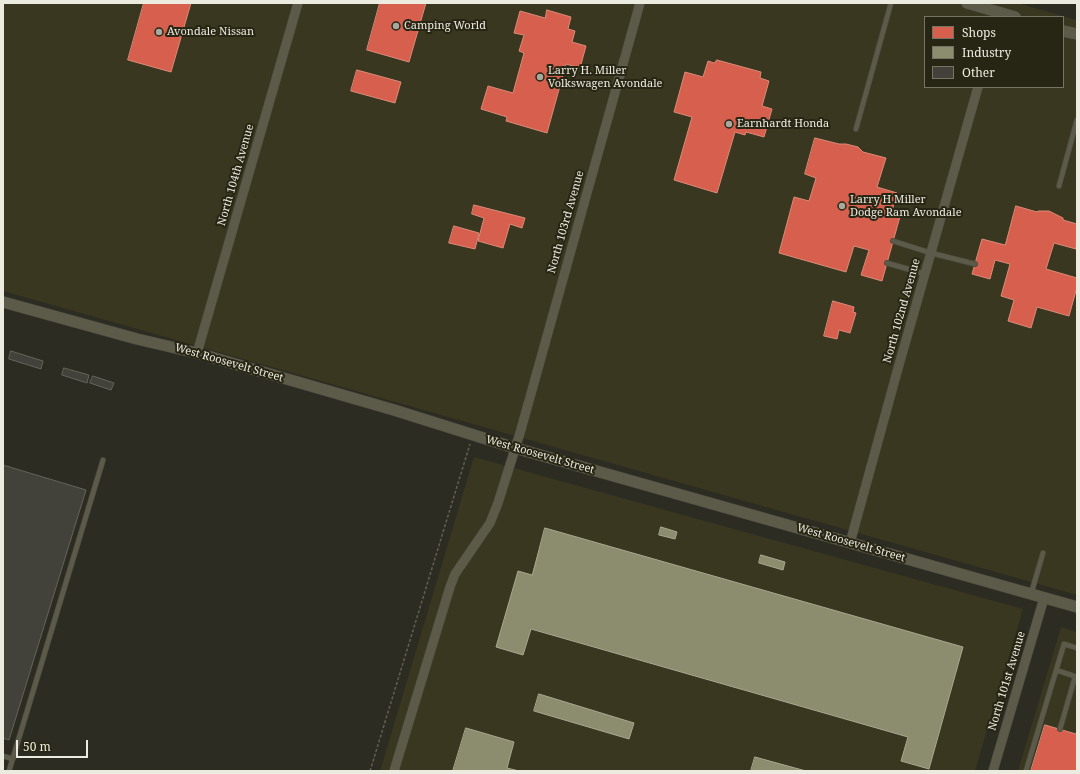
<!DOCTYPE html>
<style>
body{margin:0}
#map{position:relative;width:1080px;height:774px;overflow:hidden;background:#2c2c22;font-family:"Noto Serif",serif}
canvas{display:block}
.frame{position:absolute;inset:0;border:4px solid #ecebdf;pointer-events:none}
.legend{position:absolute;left:924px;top:16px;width:140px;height:72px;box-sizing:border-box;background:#272513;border:1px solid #767465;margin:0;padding:5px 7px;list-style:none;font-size:12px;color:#ecebdf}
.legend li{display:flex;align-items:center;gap:8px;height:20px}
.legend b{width:20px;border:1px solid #767465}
.scale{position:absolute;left:16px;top:740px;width:72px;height:18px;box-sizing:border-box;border:2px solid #ecebdf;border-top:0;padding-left:5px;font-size:12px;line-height:14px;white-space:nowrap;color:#ecebdf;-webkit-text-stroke:3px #272513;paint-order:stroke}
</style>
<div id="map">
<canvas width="1080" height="774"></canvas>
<div class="frame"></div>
<ul class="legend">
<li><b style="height:11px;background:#d6604d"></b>Shops</li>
<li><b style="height:11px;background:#8c8c6e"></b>Industry</li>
<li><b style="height:11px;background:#43423a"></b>Other</li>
</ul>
<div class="scale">50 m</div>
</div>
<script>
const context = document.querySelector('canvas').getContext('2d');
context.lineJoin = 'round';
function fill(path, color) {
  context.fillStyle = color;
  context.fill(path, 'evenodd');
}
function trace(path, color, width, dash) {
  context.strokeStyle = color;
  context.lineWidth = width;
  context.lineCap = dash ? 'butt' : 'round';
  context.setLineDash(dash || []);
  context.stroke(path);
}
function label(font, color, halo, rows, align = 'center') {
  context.font = font + ' "Noto Serif",serif';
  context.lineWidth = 4;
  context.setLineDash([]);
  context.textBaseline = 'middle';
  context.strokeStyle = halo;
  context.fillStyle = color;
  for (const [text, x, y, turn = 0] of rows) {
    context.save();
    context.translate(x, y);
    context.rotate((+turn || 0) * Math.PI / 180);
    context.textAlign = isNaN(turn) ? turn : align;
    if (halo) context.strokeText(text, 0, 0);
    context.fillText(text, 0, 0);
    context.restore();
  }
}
fill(new Path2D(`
 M3,3H1017L1077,20V595L3,291ZM925,17H1063V87H925Z
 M474,457L1023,609L975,771H380Z
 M1061,627L1077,632V771H1018Z`), '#39371f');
const shops = new Path2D(`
 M144,3H191L171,72L128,60Z
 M380,3H426L409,62L367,50Z
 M547,10L571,17L568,29L575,31L572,42L586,46L580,68L566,64L547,133L506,121L507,117L481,109L488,86L513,93L524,53L519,51L524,35L514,33L520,11L545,18Z
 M717,60L761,72L760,78L769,81L762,106L772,109L764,137L746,132L745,135L735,132L717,193L674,180L692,117L674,112L685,72L703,77L708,61L714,63Z
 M357,70L401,82L395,103L351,91Z
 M815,138L839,144H846L858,147L863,152L886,158L877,187L897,193L892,211L901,213L882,281L861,275L869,250L854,246L846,272L779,253L794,197L809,201L816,178L805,174Z
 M474,205L525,218L522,228L510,224L503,248L478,241L484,218L472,214Z
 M1016,206L1037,212L1038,211H1049L1063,218V220L1077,224L1076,249L1054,243L1046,269L1077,278V287L1069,316L1037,307L1031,328L1008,321L1014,300L1001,296L1010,264L995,260L990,279L972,274L982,239L1005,245Z
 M454,226L479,233L475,249L449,243Z
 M833,301L854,307L853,312L856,313L850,333L839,330L837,339L824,336Z
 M1045,725L1076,734L1077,730V771H1031Z`);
fill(shops, '#d6604d');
trace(shops, '#dd8a79', 1);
const industry = new Path2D(`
 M661,527L677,532L675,539L659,535Z
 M545,528L963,647L929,769L901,761L908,737L531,629L523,655L496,647L518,571L532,575Z
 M761,555L785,562L783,570L759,563Z
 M539,694L634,723L629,739L534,711Z
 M466,728L514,742L507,768L519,771H453Z
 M755,757L806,771H751Z`);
fill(industry, '#8c8c6e');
trace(industry, '#a9a890', 1);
const building = new Path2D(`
 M11,351L43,361L41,369L9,359Z
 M64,368L89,375L87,383L62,375Z
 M93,376L114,383L111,390L90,383Z
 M3,465L86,490L9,740L3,738Z`);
fill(building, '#43423a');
trace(building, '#64645b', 1);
const service = new Path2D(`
 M856,129L891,3
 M1059,186L1077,120
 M893,241L931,253L975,264
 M887,263L925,274
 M1031,594L1043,553
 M1056,670L1077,677
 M1060,729L1075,677
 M3,756L13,759
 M9,771L103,460
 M1026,771L1064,644L1077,648`);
const minor = new Path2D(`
 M197,353L298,3
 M850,543L897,372L978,87
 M394,771L450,587L455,574L490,523L498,503L520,433L640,3
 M993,771L1044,598`);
const tertiary = new Path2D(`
 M967,3L1015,17
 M1063,31L1077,34
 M3,302L137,339L197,353L394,410L515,448L1077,607`);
trace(service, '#4a4a41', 6);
trace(minor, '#4a4a41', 10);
trace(tertiary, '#4a4a41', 12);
trace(new Path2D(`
 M370,771L470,444`), '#616053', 1.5, [3, 2]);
trace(service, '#5c5a48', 4.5);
trace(minor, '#5c5a48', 9);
trace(tertiary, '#5c5a48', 11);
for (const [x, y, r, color] of [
 [396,26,4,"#a9a89d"],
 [159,32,4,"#a9a89d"],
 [540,77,4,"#a9a89d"],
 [729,124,4,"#a9a89d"],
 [842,206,4,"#a9a89d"]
]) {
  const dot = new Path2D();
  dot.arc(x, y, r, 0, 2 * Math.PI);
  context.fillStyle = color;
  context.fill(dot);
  trace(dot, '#272513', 1.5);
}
label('11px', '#ecebdf', '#272513', [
 ["Camping World",404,26],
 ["Avondale Nissan",167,32],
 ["Larry H. Miller",548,71],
 ["Volkswagen Avondale",548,84],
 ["Earnhardt Honda",737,124],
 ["Larry H Miller",850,200],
 ["Dodge Ram Avondale",850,213]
], 'left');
label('11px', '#ecebdf', '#272513', [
 ["North 104th Avenue",236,175,-74],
 ["North 103rd Avenue",566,222,-74],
 ["North 102nd Avenue",902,311,-74],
 ["West Roosevelt Street",229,363,16],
 ["West Roosevelt Street",540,455,16],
 ["West Roosevelt Street",851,543,16],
 ["North 101st Avenue",1007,681,-73]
]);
</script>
